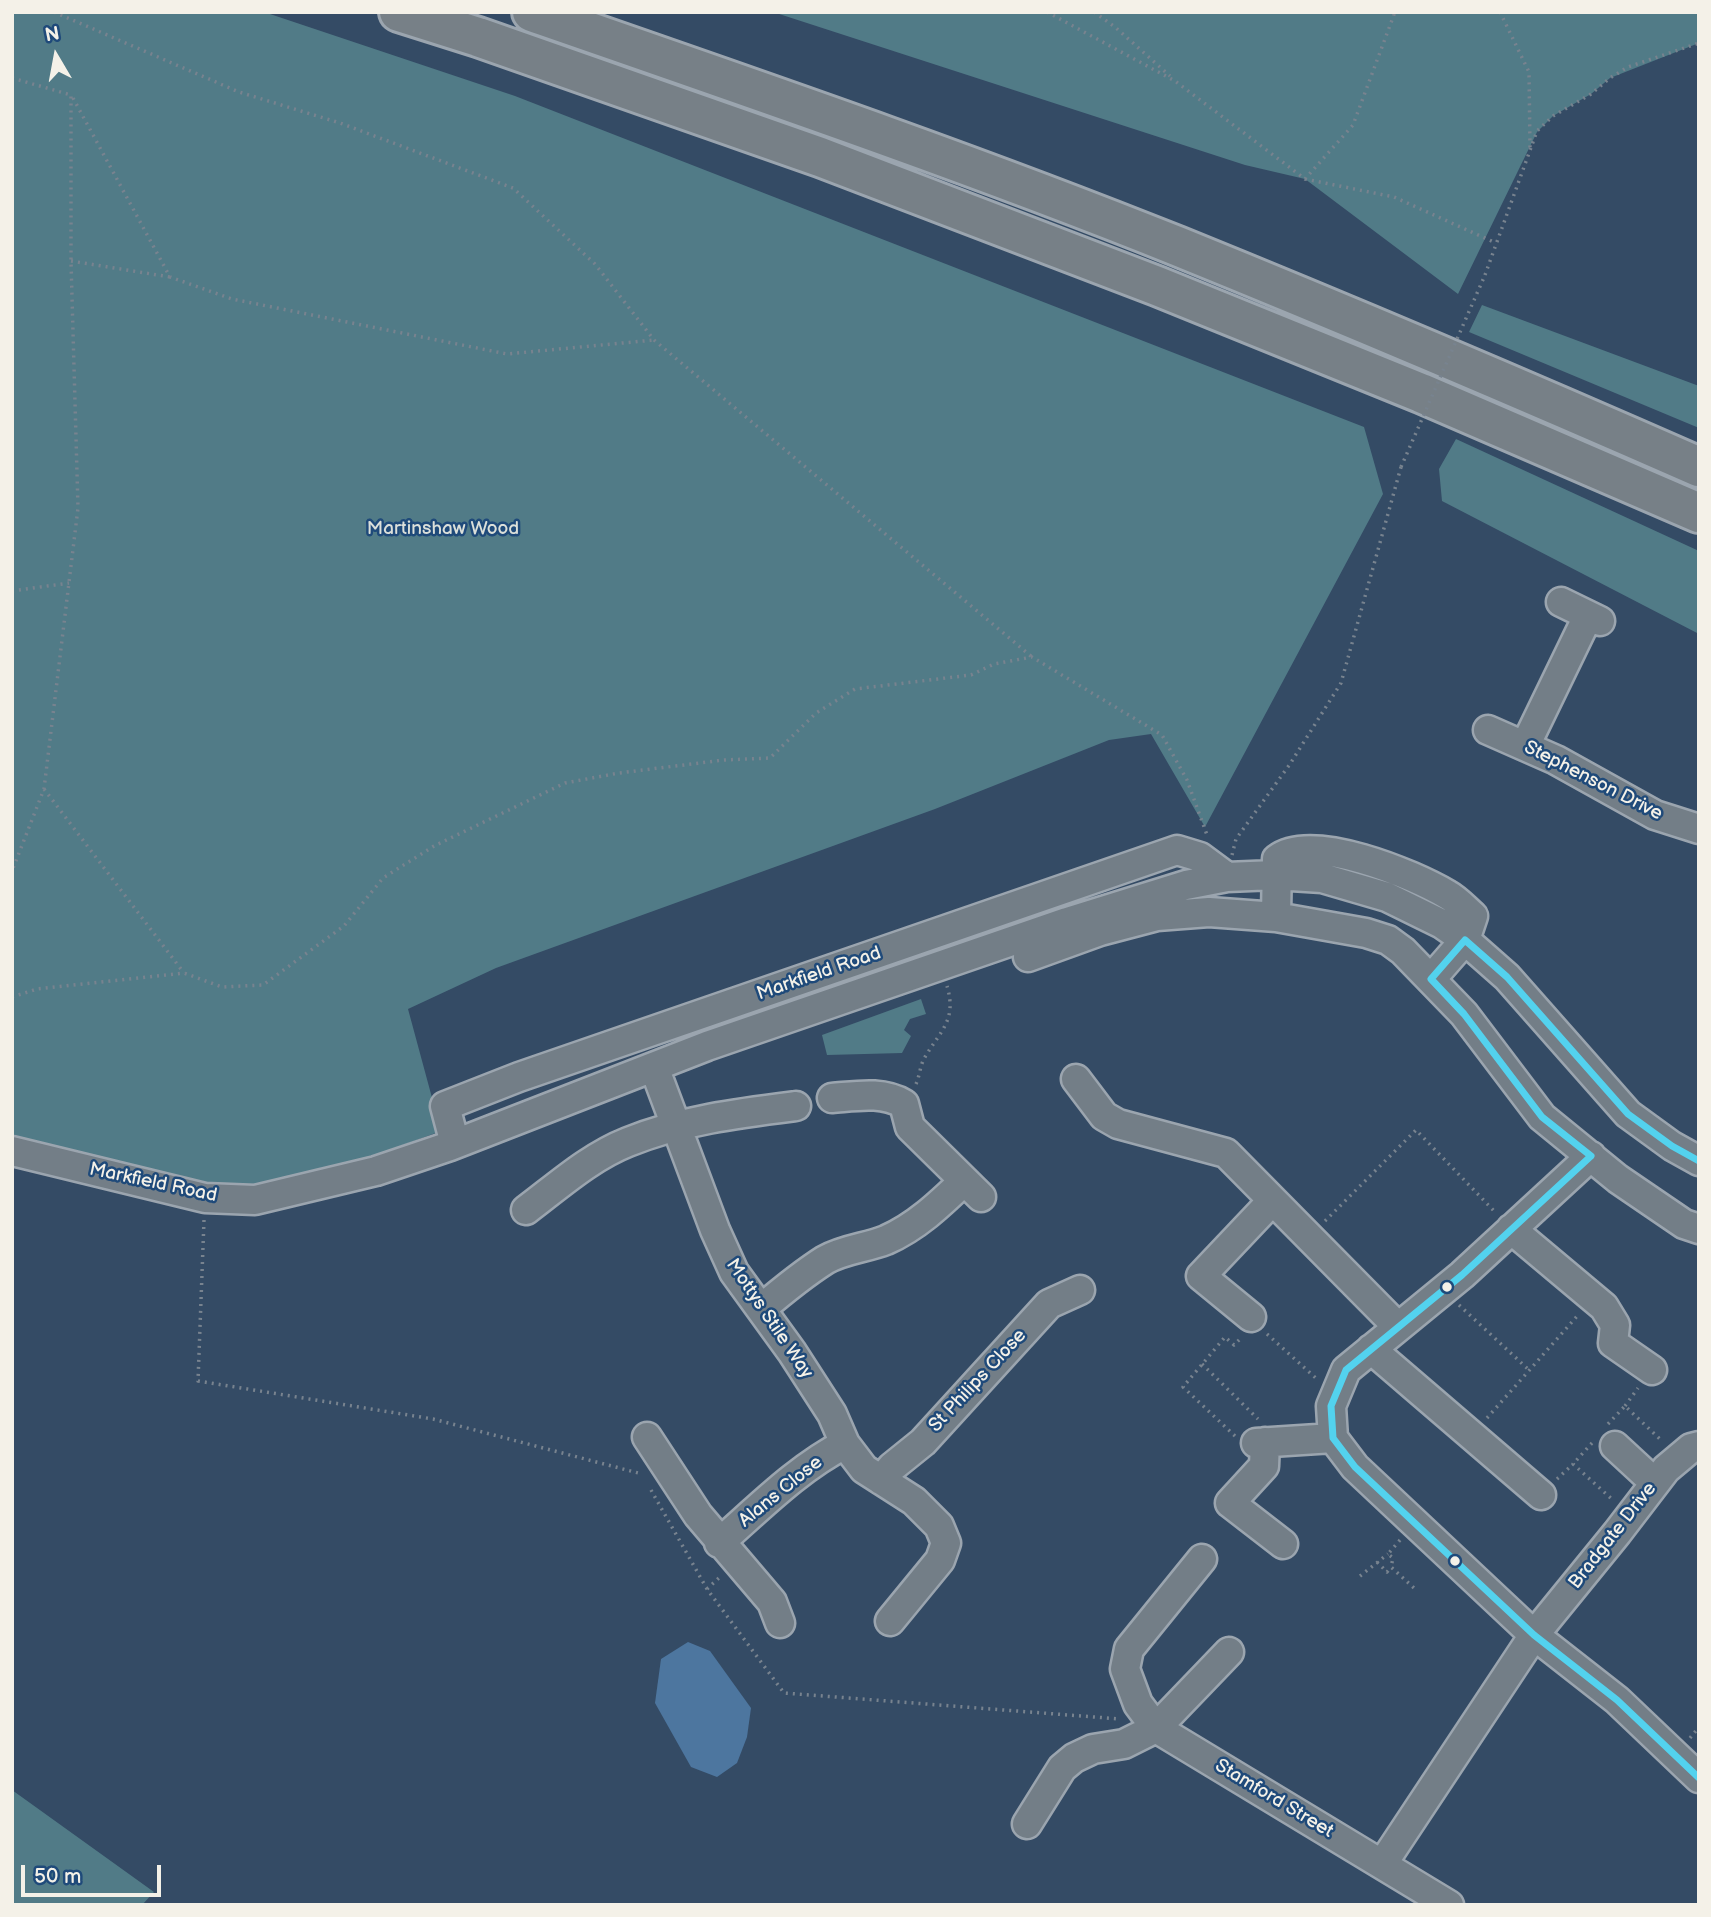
<!DOCTYPE html>
<style>
body{margin:0}
#map{position:relative;width:1711px;height:1917px;overflow:hidden;background:#344b65;font-family:"Balsamiq Sans",sans-serif}
canvas{display:block}
.frame{position:absolute;inset:0;border:14px solid #f4f1e8;pointer-events:none}
.north{position:absolute;left:21px;top:21px;width:70px;height:70px;-webkit-text-stroke:5px #1f4a7a;paint-order:stroke;rotate:350deg;font-size:19px;font-weight:700;line-height:28px;text-align:center;color:#f4f1e8}
.north::after{content:'';display:block;margin:auto;width:24px;height:32px;background:#f4f1e8;clip-path:polygon(50% 0,100% 100%,50% 72%,0 100%)}
.scale{position:absolute;left:21px;top:1865px;width:140px;height:32px;box-sizing:border-box;border:4px solid #f4f1e8;border-top:0;padding-left:9px;font-size:21px;line-height:24px;white-space:nowrap;color:#f4f1e8;-webkit-text-stroke:5px #1f4a7a;paint-order:stroke}
</style>
<div id="map">
<canvas width="1711" height="1917"></canvas>
<div class="frame"></div>
<div class="north">N</div>
<div class="scale">50 m</div>
</div>
<script>
const context = document.querySelector('canvas').getContext('2d');
context.lineJoin = 'round';
function fill(path, color) {
  context.fillStyle = color;
  context.fill(path, 'evenodd');
}
function trace(path, color, width, dash) {
  context.strokeStyle = color;
  context.lineWidth = width;
  context.lineCap = dash ? 'butt' : 'round';
  context.setLineDash(dash || []);
  context.stroke(path);
}
function label(font, color, halo, rows, align = 'center') {
  context.font = font + ' "Balsamiq Sans",sans-serif';
  context.lineWidth = 5;
  context.setLineDash([]);
  context.textBaseline = 'middle';
  context.strokeStyle = halo;
  context.fillStyle = color;
  for (const [text, x, y, turn = 0] of rows) {
    context.save();
    context.translate(x, y);
    context.rotate((+turn || 0) * Math.PI / 180);
    context.textAlign = isNaN(turn) ? turn : align;
    if (halo) context.strokeText(text, 0, 0);
    context.fillText(text, 0, 0);
    context.restore();
  }
}
fill(new Path2D(`
 M12,12H264L515,96L1364,427L1383,494L1205,827L1151,734L1109,740L935,809L496,968L408,1009L441,1131L255,1200L181,1178L12,1137Z
 M773,12H1699V43L1610,78L1591,94L1553,116L1537,132L1458,294L1305,179L1245,165Z
 M1482,305L1699,386V428L1469,332Z
 M1456,439L1699,551V634L1442,501L1439,469Z
 M921,999L926,1014L910,1019L904,1030L911,1036L902,1053L827,1055L822,1035Z
 M12,1790L154,1892L142,1905H12Z`), '#517b87');
fill(new Path2D(`
 M688,1642L710,1651L751,1708L747,1737L737,1763L717,1777L691,1767L655,1703L661,1659Z`), '#4d769f');
const minor = new Path2D(`
 M1561,602L1600,621
 M1488,730L1556,760L1655,815L1699,829
 M1525,746L1588,616
 M1276,917L1277,859C1312,832 1413,874 1448,895C1457,900 1465,909 1473,916L1465,940L1431,979
 M1028,957L1100,931L1157,916L1209,912L1276,917L1366,933L1388,940L1403,951L1464,1014L1542,1117L1618,1179L1684,1224L1699,1229
 M654,1067L715,1230L734,1272L792,1352L832,1414L845,1444L864,1469L914,1501L939,1526L946,1543L940,1560L890,1621
 M1076,1079L1104,1116L1118,1124L1226,1153L1398,1327
 M832,1098C857,1096 882,1091 904,1104L910,1127L981,1197
 M455,1144L445,1106L519,1077L1177,850L1200,857L1227,877
 M12,1151L205,1198L255,1200L376,1171L450,1146L707,1046L1067,922L1186,885L1227,877L1275,875L1322,878L1387,897L1442,924L1465,940L1507,977L1628,1114L1672,1146L1699,1161
 M1591,1156L1462,1275L1346,1370L1331,1406L1333,1438L1355,1467L1534,1635L1617,1700L1699,1778
 M526,1210C558,1186 590,1157 628,1142C682,1120 740,1113 796,1106
 M1511,1229L1604,1307L1615,1325L1613,1343L1652,1370
 M761,1309C781,1292 803,1274 825,1260C844,1249 866,1248 886,1240C916,1227 940,1204 963,1182
 M1251,1317L1201,1276L1272,1201
 M1371,1349L1541,1495
 M647,1437L698,1515L772,1602L780,1623
 M1265,1442L1264,1466L1230,1503L1283,1544
 M1256,1443L1333,1438
 M1615,1446L1655,1483
 M881,1480L892,1467L923,1442L1049,1304L1080,1290
 M719,1543C759,1508 798,1468 845,1444
 M1202,1559L1129,1649L1125,1669L1138,1704L1156,1728L1229,1652
 M1027,1824L1062,1768L1074,1758L1093,1749L1124,1744L1156,1728L1449,1905
 M1383,1863L1534,1635L1617,1533L1666,1469L1691,1448L1699,1446`);
const highway = new Path2D(`
 M399,12L478,37L820,157L1157,286L1421,393L1699,513
 M532,12C748,87 965,161 1177,246C1352,317 1526,391 1699,467`);
trace(minor, '#9ba5af', 33);
trace(highway, '#9ba5af', 44);
trace(new Path2D(`
 M54,12L239,92L340,123L513,188L595,264L654,340L1032,657
 M1047,12L1175,81L1305,179L1353,125L1395,12
 M1094,12L1115,27L1170,76
 M1500,12L1529,72L1530,148
 M12,78L71,95V261L78,508L44,789L12,871
 M73,98L170,277L232,299L507,354L654,340
 M1305,179L1394,197L1496,243
 M71,261L170,277
 M1485,275L1537,131L1553,116L1591,94L1610,78L1628,67L1699,43
 M12,591L69,583
 M44,789L184,973
 M1232,855L1236,839L1290,764L1341,683L1401,467
 M12,997L37,989L184,973L222,987L263,985L344,926L383,878L434,846L565,783L619,773L724,760L770,758L816,713L855,689L971,675L994,664L1032,657L1162,735L1187,780L1207,835
 M916,1084C920,1075 920,1065 925,1057C941,1030 957,1020 947,986
 M204,1220L198,1381L433,1419L642,1474
 M1325,1221L1416,1130L1496,1213
 M1459,1305L1529,1370
 M1267,1334L1318,1380
 M1202,1364L1258,1419
 M1625,1406L1638,1388
 M1487,1418L1579,1314
 M1608,1424L1625,1406L1662,1441
 M1235,1436L1183,1387L1225,1337L1234,1345L1242,1337
 M1592,1443L1573,1464L1614,1501
 M1557,1479L1572,1465
 M651,1490L707,1589L784,1693L1120,1719
 M1400,1540L1388,1554L1393,1558L1391,1567L1414,1588
 M1377,1562L1387,1572L1391,1567
 M1360,1576L1388,1554
 M707,1589L721,1576
 M1690,1738L1699,1727`), '#78838f', 3.5, [2, 5]);
trace(minor, '#737e87', 28);
trace(highway, '#778087', 38);
trace(new Path2D(`
 M1401,467L1485,275`), '#78838f', 3.5, [2, 5]);
trace(new Path2D(`
 M1699,1161L1672,1146L1628,1114L1507,977L1465,940L1431,979L1464,1014L1542,1117L1591,1156L1462,1275L1346,1370L1331,1406L1333,1438L1355,1467L1534,1635L1617,1700L1699,1778`), '#53d2ee', 7);
for (const [x, y, r, color] of [
 [1447,1287,6,"#f4f1e8"],
 [1455,1561,6,"#f4f1e8"]
]) {
  const dot = new Path2D();
  dot.arc(x, y, r, 0, 2 * Math.PI);
  context.fillStyle = color;
  context.fill(dot);
  trace(dot, '#1f4a7a', 2.5);
}
label('19px', '#dce0da', '#1f4a7a', [
 ["Martinshaw Wood",443,529]
]);
label('19px', '#f4f1e8', '#1f4a7a', [
 ["Stephenson Drive",1593,781,27],
 ["Markfield Road",819,974,-19],
 ["Markfield Road",153,1183,12],
 ["Mottys Stile Way",769,1319,56],
 ["St Philips Close",978,1381,-47],
 ["Alans Close",781,1492,-39],
 ["Bradgate Drive",1613,1536,-52],
 ["Stamford Street",1274,1799,31]
]);
</script>
